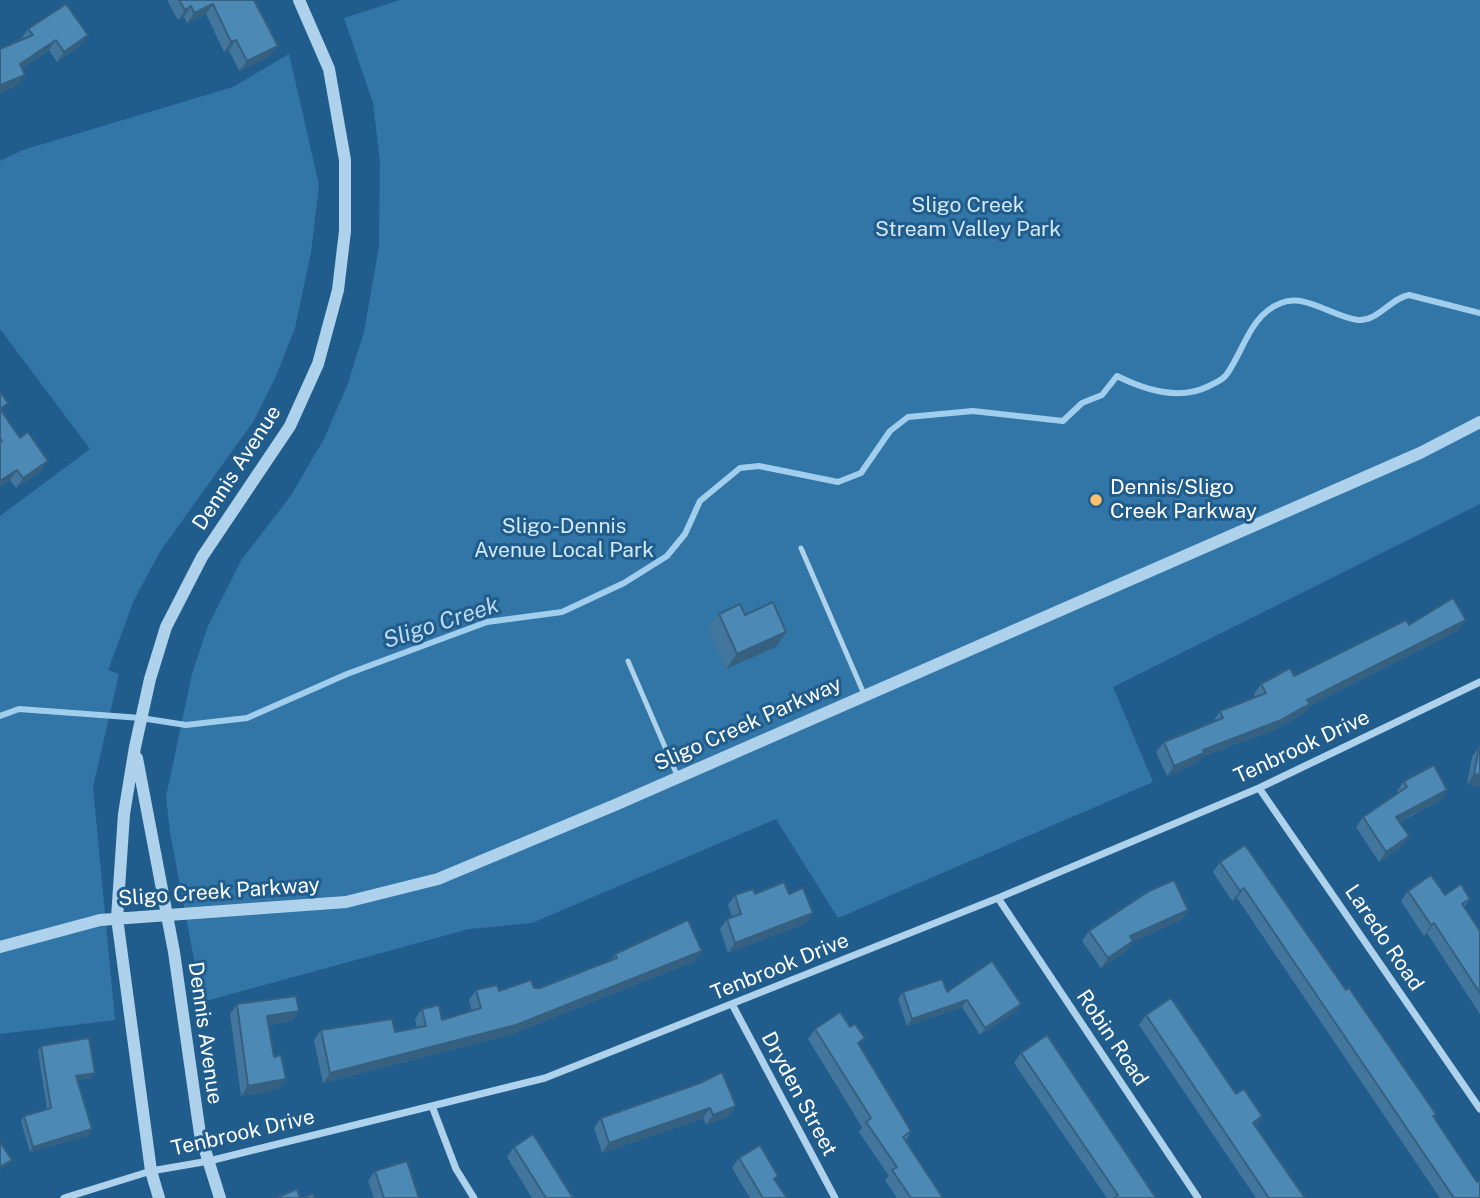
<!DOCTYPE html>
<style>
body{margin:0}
canvas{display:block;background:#215d8c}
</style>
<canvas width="1480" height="1198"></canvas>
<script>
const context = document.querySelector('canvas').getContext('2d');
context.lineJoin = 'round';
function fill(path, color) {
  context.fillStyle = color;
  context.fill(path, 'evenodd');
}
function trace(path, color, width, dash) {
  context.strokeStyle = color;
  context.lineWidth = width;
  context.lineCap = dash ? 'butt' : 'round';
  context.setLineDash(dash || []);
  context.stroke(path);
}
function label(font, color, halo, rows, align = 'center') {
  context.font = font + ' "Public Sans",sans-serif';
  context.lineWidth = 6;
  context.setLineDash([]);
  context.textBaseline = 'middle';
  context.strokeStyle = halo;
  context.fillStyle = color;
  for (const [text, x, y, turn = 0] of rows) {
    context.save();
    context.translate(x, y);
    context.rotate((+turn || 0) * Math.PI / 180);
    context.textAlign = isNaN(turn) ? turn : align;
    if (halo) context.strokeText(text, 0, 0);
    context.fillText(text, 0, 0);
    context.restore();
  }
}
fill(new Path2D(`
 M400,0H1480V504L1113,687L1153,782L838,918L776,819L532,923L469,929L202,1002L170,832L166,797L192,674L208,626L242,559L290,497L324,439L347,386L364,332L379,247L380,161L373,103L344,18Z
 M289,54L319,185L311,252L295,328L276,376L253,422L161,550L134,600L108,670L119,674L93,787L115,1020L0,1034V516L90,449L0,329V161L23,150L233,87Z`), '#3176a7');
trace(new Path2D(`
 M0,716L19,709L141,718L186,725L247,718L347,674L487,622L562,612L624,583L667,556L685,534L700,501L740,468L759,466L838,482L861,473L890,431L908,417L973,411L1063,421L1082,403L1102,395L1117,376C1145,390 1180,401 1209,386C1215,383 1223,380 1227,374C1244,350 1250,315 1281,303C1306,293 1332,317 1358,320C1377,322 1391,298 1409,295L1480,313`), '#a2ceed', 6);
trace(new Path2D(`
 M801,548L864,694
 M628,661L677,775`), '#aed2eb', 5);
trace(new Path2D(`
 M1259,788L1480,1109
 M998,898L1198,1198
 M733,1006L835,1198
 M432,1106L456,1169L474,1198
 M64,1198L151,1171L209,1161L545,1078L998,898L1259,788L1480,682`), '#aed2eb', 7);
trace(new Path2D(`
 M137,758L174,952L200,1134L220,1198
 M0,947L100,920L346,902L438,879L615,805L1420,453L1480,422
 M159,1198L151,1171L117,918L124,814L135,747L150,679L166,627L202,557L290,426L318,364L338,290L345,231V160L329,69L299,0`), '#aed2eb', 12);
fill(new Path2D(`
 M167,0H254L270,56L239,71L229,50L224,52L206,14L187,23L184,17L178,20Z
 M28,29L81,45L57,62L49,50L22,68L18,85L0,93V49L22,40L21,39Z
 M0,392L2,411L41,471L16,488L10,480L0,487Z
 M719,614L776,647L726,669L708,629Z
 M1409,625L1459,630L1309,706L1303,714L1274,730L1201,757L1197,763L1167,776L1156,752L1164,742L1213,722L1220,711L1255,697L1254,694L1261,684L1294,676Z
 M1479,747L1480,787L1467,784L1472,757Z
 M1404,781L1447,790L1440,800L1400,822L1409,836L1402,846L1379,862L1356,827L1363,817L1398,793L1397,791Z
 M1245,845L1477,1182L1480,1198H1440L1237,898L1232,901L1213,872L1220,862Z
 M1408,891L1470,899L1464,907L1480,931V1014L1427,933L1424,936L1401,901Z
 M755,894H789L813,913L806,923L728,953L720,929L727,919L732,917L728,905L735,895Z
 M1188,910L1181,920L1133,941L1126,951L1101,968L1082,941L1089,931Z
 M615,954L695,961L509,1035L323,1083L314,1040L321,1030L395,1032L417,1028L415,1019L422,1009L442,1020L472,1011L469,1000L476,990L499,991L540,988L611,960Z
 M903,992H947L1021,1004L1016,1011L980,1035L962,1007L907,1026L898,999Z
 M237,1004L299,1011L292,1021L269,1025L274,1057L286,1079L278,1089L241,1096L230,1014Z
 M1146,1015L1262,1116L1256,1126L1305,1198H1256L1139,1025Z
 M815,1029L859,1046L911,1131L906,1140L943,1198H897L885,1180L889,1176L859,1132L862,1127L808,1039Z
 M41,1046L92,1078L78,1080L89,1135L30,1152L21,1121L24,1116L47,1109L38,1051Z
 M1021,1053L1156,1198H1107L1014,1063Z
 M736,1106L729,1116L706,1125L703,1118L602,1153L594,1128L601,1118Z
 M514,1147L573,1198H532L507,1157Z
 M739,1158L775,1180L787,1198H750L732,1168Z
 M375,1171L419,1198H374L368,1181Z`), '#42769c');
fill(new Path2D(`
 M213,4L206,14L187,23L194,13Z
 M191,6L184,17L178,20L185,10Z
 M88,35L81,45L57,62L64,52Z
 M56,40L49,50L13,74L20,64Z
 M236,40L229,50L224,52L231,42Z
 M278,46L270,56L239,71L247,61Z
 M25,75L18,85L0,93V85Z
 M48,461L41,471L16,488L23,478Z
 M17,470L10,480L0,487V481Z
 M1466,620L1459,630L1309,706L1303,714L1274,730L1201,757L1197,763L1167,776L1174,766L1203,750L1307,700Z
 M786,632L776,647L726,669L737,654Z
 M1474,774L1480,775V787L1467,784Z
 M1447,790L1440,800L1389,827L1396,817Z
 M1409,836L1402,846L1379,862L1386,852Z
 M1244,888L1237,898L1232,901L1240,891Z
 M1188,910L1181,920L1123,946L1130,936Z
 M813,913L806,923L728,953L735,943Z
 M1434,923L1427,933L1424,936L1431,925Z
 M1133,941L1126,951L1101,968L1108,958Z
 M702,951L695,961L509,1035L323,1083L330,1073Z
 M967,1000L962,1007L907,1026L912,1019Z
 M1021,1004L1016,1011L980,1035L985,1028Z
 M299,1011L292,1021L260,1026L267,1016Z
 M95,1073L92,1078L73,1081L76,1076Z
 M286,1079L278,1089L241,1096L248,1086Z
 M736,1106L729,1116L706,1125L713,1115Z
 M710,1108L703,1118L602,1153L609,1143Z
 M1262,1116L1255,1126L1253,1123Z
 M92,1129L89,1135L30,1152L33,1147Z
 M12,1160L8,1165L0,1170V1167Z`), '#36607f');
const building = new Path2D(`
 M179,0H254L278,46L247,61L236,40L231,42L213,4L194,13L191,6L185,10Z
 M66,4L88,35L64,52L56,40L20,64L25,75L0,85V49L33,35L28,29Z
 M0,392L8,403L0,409L20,438L28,432L48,461L23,478L17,470L0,481V443L2,441L0,438Z
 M1453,598L1466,620L1307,700L1310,704L1281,720L1203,750L1204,753L1174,766L1164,742L1223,718L1220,711L1266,693L1261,684L1290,668L1294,676L1406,620L1409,625Z
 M773,602L786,632L737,654L719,614L740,604L745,615Z
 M1479,747H1480V775L1474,774Z
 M1434,765L1447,790L1396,817L1409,836L1386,852L1363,817L1407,787L1404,781Z
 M1245,845L1346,990L1349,988L1436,1114L1433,1116L1477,1182L1480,1181V1198H1454L1244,888L1240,891L1220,862Z
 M1431,875L1445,895L1461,884L1470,899L1462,904L1480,931V993L1434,923L1431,925L1408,891Z
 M1174,880L1188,910L1130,936L1133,941L1108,958L1089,931L1149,891Z
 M784,882L789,894L803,888L813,913L735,943L727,919L741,914L735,895L753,889L755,894Z
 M688,920L702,951L516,1025L330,1073L321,1030L392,1019L395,1032L426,1026L422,1009L439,1005L442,1020L481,1008L476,990L497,985L499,991L531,980L534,988H540L617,958L615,954Z
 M992,961L1021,1004L985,1028L967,1000L912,1019L903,992L942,979L947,992Z
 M296,996L299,1011L267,1016L274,1057L281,1055L286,1079L248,1086L237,1004Z
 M1171,998L1236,1094L1244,1089L1262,1116L1253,1123L1305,1198H1269L1146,1015Z
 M840,1012L850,1027L855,1024L865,1038L858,1043L911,1131L903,1137L943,1198H911L892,1170L897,1167L866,1122L871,1118L815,1029Z
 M1047,1035L1156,1198H1114L1118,1195L1021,1053Z
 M89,1038L95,1073L76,1076L92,1129L33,1147L24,1116L51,1108L41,1046Z
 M722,1072L736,1106L713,1115L710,1108L609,1143L601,1118L700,1083Z
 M533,1134L573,1198H546L514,1147Z
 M0,1142L12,1160L0,1167Z
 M760,1145L778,1176L774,1179L787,1198H763L739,1158Z
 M407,1161L419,1198H384L375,1171Z
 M297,1189L300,1198H276Z
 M313,1194L315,1198H303Z`);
fill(building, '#4d89b5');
trace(building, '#36607f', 2);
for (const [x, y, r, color] of [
 [1096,500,7,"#f8bf6f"]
]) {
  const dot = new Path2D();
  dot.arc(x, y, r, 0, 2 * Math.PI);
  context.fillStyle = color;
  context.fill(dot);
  trace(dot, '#215d8c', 2.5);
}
label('21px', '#d3e9f8', '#215d8c', [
 ["Sligo Creek",968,206],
 ["Stream Valley Park",968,230],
 ["Sligo-Dennis",564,527],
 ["Avenue Local Park",564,551]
]);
label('21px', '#fff', '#215d8c', [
 ["Dennis Avenue",237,468,-57],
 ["Sligo Creek Parkway",748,724,-24],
 ["Tenbrook Drive",1302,747,-25],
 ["Sligo Creek Parkway",219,892,-4],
 ["Laredo Road",1384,938,56],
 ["Tenbrook Drive",780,967,-22],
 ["Dennis Avenue",205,1033,82],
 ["Robin Road",1112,1038,56],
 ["Dryden Street",799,1094,62],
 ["Tenbrook Drive",243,1133,-13]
]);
label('21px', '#fff', '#215d8c', [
 ["Dennis/Sligo",1110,488],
 ["Creek Parkway",1110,512]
], 'left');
label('italic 23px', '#badbf2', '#215d8c', [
 ["Sligo Creek",441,623,-18]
]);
</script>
